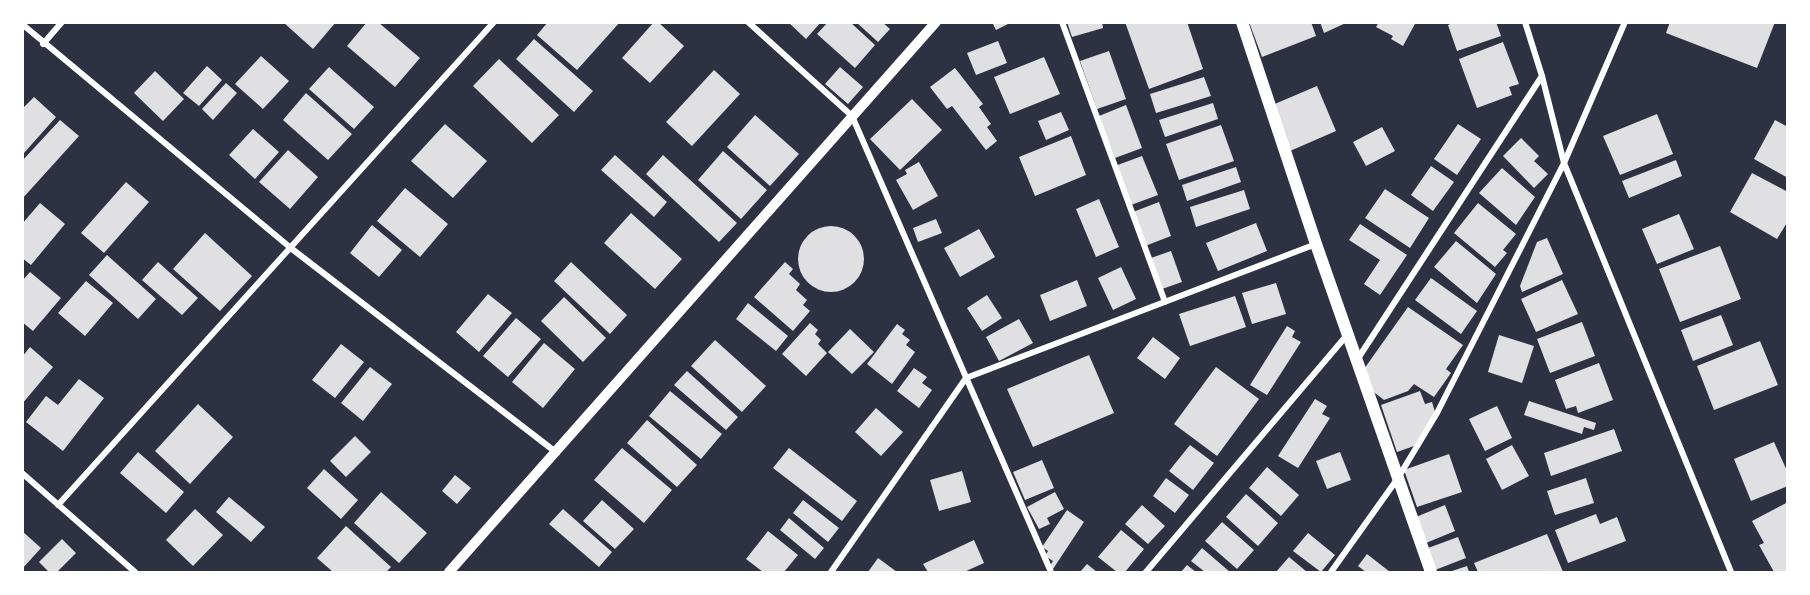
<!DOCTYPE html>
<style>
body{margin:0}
#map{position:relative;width:1810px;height:595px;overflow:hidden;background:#2d3142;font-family:Jost,sans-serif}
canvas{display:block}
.frame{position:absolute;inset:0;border:24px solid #fff;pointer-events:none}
</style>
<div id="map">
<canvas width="1810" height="595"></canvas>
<div class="frame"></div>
</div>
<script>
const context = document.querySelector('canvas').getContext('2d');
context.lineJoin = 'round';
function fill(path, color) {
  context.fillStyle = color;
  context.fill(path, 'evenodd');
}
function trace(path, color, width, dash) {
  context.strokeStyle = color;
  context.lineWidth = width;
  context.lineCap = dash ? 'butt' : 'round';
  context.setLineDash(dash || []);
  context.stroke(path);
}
fill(new Path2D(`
 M283,22H336L313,49Z
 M367,22H378L420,58L395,87L347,46Z
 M548,22H620L577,70L537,35Z
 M654,22H658L684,46L650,83L622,58Z
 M788,22H821L806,39Z
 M828,22H850L875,45L855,68L817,34Z
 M856,22H882L890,29L878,42Z
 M992,22H1012L996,30Z
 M1067,22H1102L1103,28L1072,37Z
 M1125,22H1187L1203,69L1149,89Z
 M1249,22H1311L1316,36L1262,57Z
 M1320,22H1348L1324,33Z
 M1379,22H1416L1403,46L1391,39L1393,36L1376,27Z
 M1455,22H1496L1501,36L1457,51L1448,25Z
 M1670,22H1775L1757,68L1666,33Z
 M534,39L593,91L574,112L516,59Z
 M998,41L1007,63L976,75L967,53Z
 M1503,42L1519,84L1509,87L1512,95L1477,108L1459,59Z
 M1109,51L1126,99L1097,109L1080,61Z
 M261,56L289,81L263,109L235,84Z
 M1044,57L1060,94L1010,114L994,77Z
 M499,59L559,115L532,143L473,86Z
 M207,66L222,80L199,106L183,93Z
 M329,67L374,107L354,129L309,89Z
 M840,67L863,87L848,104L825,84Z
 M955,68L983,104L979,107L991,124L987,127L997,141L986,150L952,106L947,109L930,87Z
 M714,70L740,94L692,146L666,122Z
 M155,71L184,99L163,121L134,93Z
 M1204,77L1211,96L1156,113L1150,94Z
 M226,83L237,93L213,120L202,109Z
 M1317,86L1336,131L1290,151L1270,106Z
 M306,93L352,134L328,160L283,120Z
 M34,97L56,117L24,153L22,109Z
 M912,99L942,130L900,170L870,139Z
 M1213,103L1218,119L1165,137L1159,120Z
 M1126,105L1142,148L1115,158L1099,116Z
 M1061,112L1069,130L1046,140L1038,121Z
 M1657,114L1673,154L1620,175L1603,136Z
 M755,115L799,154L770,186L727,147Z
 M60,120L79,136L22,199V161Z
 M1775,120L1788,127V178L1754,159Z
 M445,124L487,161L453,198L411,161Z
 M1458,124L1481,139L1457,175L1434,159Z
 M1221,125L1234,161L1179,180L1166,144Z
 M1382,127L1395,151L1366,166L1353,142Z
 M253,129L279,152L255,179L229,155Z
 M1071,136L1086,175L1035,196L1019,157Z
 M1521,138L1539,156L1534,161L1548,174L1534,188L1503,156Z
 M288,150L318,177L290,209L259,182Z
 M723,151L767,190L741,219L698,180Z
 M615,155L667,202L654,217L601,170Z
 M663,155L737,223L719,242L646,174Z
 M1142,156L1158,195L1131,205L1115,166Z
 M1676,160L1682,176L1629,198L1622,181Z
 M919,162L938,196L913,210L896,180L907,174L905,170Z
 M1431,166L1454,182L1433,211L1411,195Z
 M1236,167L1241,182L1187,201L1182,185Z
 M1502,168L1535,197L1516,225L1479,193Z
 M1752,173L1788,192V221L1777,239L1730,212Z
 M126,182L149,202L104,253L81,233Z
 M405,188L448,224L420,257L377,221Z
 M1385,189L1429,218L1410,248L1365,218Z
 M1244,190L1250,209L1196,227L1190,207Z
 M1099,199L1119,247L1096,257L1076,209Z
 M1159,202L1171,236L1145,246L1133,212Z
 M40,203L65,224L31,265L22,258V224Z
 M1478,203L1516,234L1503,250L1507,253L1495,267L1454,233Z
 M631,213L682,259L655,289L604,243Z
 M1679,214L1694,249L1657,264L1642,229Z
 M936,219L942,233L918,242L913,228Z
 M1256,223L1267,251L1218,271L1206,243Z
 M1360,224L1407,255L1380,295L1364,284L1380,260L1349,240Z
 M372,225L402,250L379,277L350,253Z
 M798 259a33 33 0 1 1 66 0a33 33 0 1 1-66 0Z
 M979,229L995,257L960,277L944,248Z
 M205,233L252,276L220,311L173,269Z
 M1547,238L1563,274L1522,292L1520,286L1537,242Z
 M1456,241L1496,274L1477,303L1434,267Z
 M1720,246L1741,299L1680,322L1659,269Z
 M1171,251L1182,282L1162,289L1151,258Z
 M107,255L156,299L138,319L89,275Z
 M158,262L198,298L182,315L142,280Z
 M571,262L627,315L610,334L554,281Z
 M785,262L793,269L789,274L800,284L796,290L807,300L803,305L810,311L793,331L754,297Z
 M1121,267L1136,299L1113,310L1098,278Z
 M30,272L61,298L33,331L22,322V281Z
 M1431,278L1477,311L1461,334L1415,300Z
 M1077,280L1087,306L1050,321L1040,295Z
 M1562,280L1578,314L1536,332L1521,299Z
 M86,281L113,303L85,336L58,313Z
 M1276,283L1286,314L1252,324L1242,293Z
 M488,294L512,313L479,352L456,332Z
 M987,295L1002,318L982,331L967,308Z
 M1235,296L1246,327L1190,346L1179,314Z
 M564,297L606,338L583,362L541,321Z
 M748,303L788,336L776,351L736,319Z
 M1408,307L1463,345L1446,369L1451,373L1434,397L1414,384L1408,391L1384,400L1371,390L1364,369Z
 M1721,315L1733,345L1693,361L1681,330Z
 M516,318L541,339L508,377L483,356Z
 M1019,319L1033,343L999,361L986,337Z
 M1582,322L1595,356L1550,373L1537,339Z
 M810,323L818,330L815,334L821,340L818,344L827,353L806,376L782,354Z
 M897,324L905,330L902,334L910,340L906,345L915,352L892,384L867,364Z
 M1287,326L1295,331L1292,337L1301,342L1267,395L1250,385Z
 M850,329L874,352L852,374L828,352Z
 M1499,335L1534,346L1522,383L1488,372Z
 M1153,337L1180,358L1165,379L1137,358Z
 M715,340L766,386L742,412L691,366Z
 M1760,341L1778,385L1714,410L1697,366Z
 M544,343L575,369L543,408L512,382Z
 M341,344L364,362L335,398L312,380Z
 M30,347L53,367L22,404V357Z
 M1089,355L1114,413L1033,447L1007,389Z
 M1599,363L1613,400L1578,413L1576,406L1566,409L1555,380Z
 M370,367L392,384L363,421L341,403Z
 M1216,367L1259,399L1217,456L1174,424Z
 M914,368L927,377L922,383L932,390L919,408L897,391Z
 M687,371L738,417L726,430L674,385Z
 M79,379L104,398L63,451L26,422L46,396L58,405Z
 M670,391L722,434L701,459L649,416Z
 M1420,391L1425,404L1432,402L1435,412L1414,446L1397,452L1381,405Z
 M1315,399L1327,406L1322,414L1330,418L1298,468L1278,456Z
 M1529,401L1596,423L1594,430L1584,427L1582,434L1524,415Z
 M198,404L233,437L190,484L155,451Z
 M1497,406L1512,438L1485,451L1469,419Z
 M876,408L903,432L881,456L855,432Z
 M647,420L697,465L677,487L627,443Z
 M1614,429L1622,451L1551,476L1544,453Z
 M355,436L371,452L346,477L330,461Z
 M1774,442L1788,473V486L1751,501L1734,459Z
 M1190,445L1214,463L1193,490L1169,471Z
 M1512,445L1529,476L1502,490L1486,459Z
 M622,448L672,490L644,523L594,480Z
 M789,448L857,501L842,521L773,468Z
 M138,452L184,492L166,513L120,473Z
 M1340,452L1351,480L1327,489L1316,461Z
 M1449,454L1462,492L1417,507L1404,470Z
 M1042,460L1054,488L1025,500L1013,472Z
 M1267,467L1299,495L1281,516L1249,488Z
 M324,469L358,500L341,519L307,488Z
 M962,471L971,502L939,511L930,480Z
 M455,475L471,488L457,504L442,491Z
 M1166,478L1189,495L1175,513L1153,496Z
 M1586,478L1594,503L1555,515L1547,491Z
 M381,492L427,533L399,563L354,523Z
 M1055,492L1064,509L1047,518L1050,524L1039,529L1027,507Z
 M1246,494L1278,523L1258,546L1226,517Z
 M229,497L265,527L251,542L216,512Z
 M602,500L634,529L615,549L583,521Z
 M803,500L839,528L828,542L793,513Z
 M1788,502V572H1774L1759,545L1764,543L1752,521Z
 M1142,505L1165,526L1148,544L1125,524Z
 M1445,505L1455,531L1426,543L1416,517Z
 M195,509L223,535L193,566L166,540Z
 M563,509L612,552L599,567L549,524Z
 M1067,510L1084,522L1053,569L1049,567L1053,561L1045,556L1048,551L1042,547Z
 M1596,514L1600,524L1617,517L1626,541L1568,563L1555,530Z
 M789,518L824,548L815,559L780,530Z
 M1222,522L1254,550L1237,569L1205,541Z
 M346,526L391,567L386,572H333L317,558Z
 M1121,530L1144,549L1125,572H1117L1098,557Z
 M22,531L41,548L22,569Z
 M768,531L798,555L784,572H763L746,559Z
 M1308,533L1335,555L1321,572L1293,551Z
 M1547,534L1563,572H1478L1474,563Z
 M1458,537L1466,558L1435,570L1428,548Z
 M62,539L76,553L57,572H49L39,562Z
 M974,540L984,563L964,572H928L923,564Z
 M1202,548L1230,572H1205L1191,561Z
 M1367,554L1390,572H1366L1358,566Z
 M1289,557L1307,572H1276Z
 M878,558L897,572H868Z
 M1087,564L1097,572H1080Z
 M1187,565L1196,572H1181Z
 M1467,566L1469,572H1449Z`), '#e0e0e3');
trace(new Path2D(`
 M748,22L852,116L1051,572
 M1062,22L1165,302
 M1525,22L1542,76L1564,163L1731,572
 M22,24L292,249L557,453
 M43,44L62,22
 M1357,360L1542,76
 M22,473L135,572
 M58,505L494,22
 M831,572L966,378L1316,244
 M1146,572L1347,335
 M1331,572L1398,478L1437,413L1564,163L1625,22`), '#fff', 6);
trace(new Path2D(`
 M449,572L936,22`), '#fff', 10);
trace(new Path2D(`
 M1242,22L1316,244L1431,572`), '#fff', 12);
</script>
